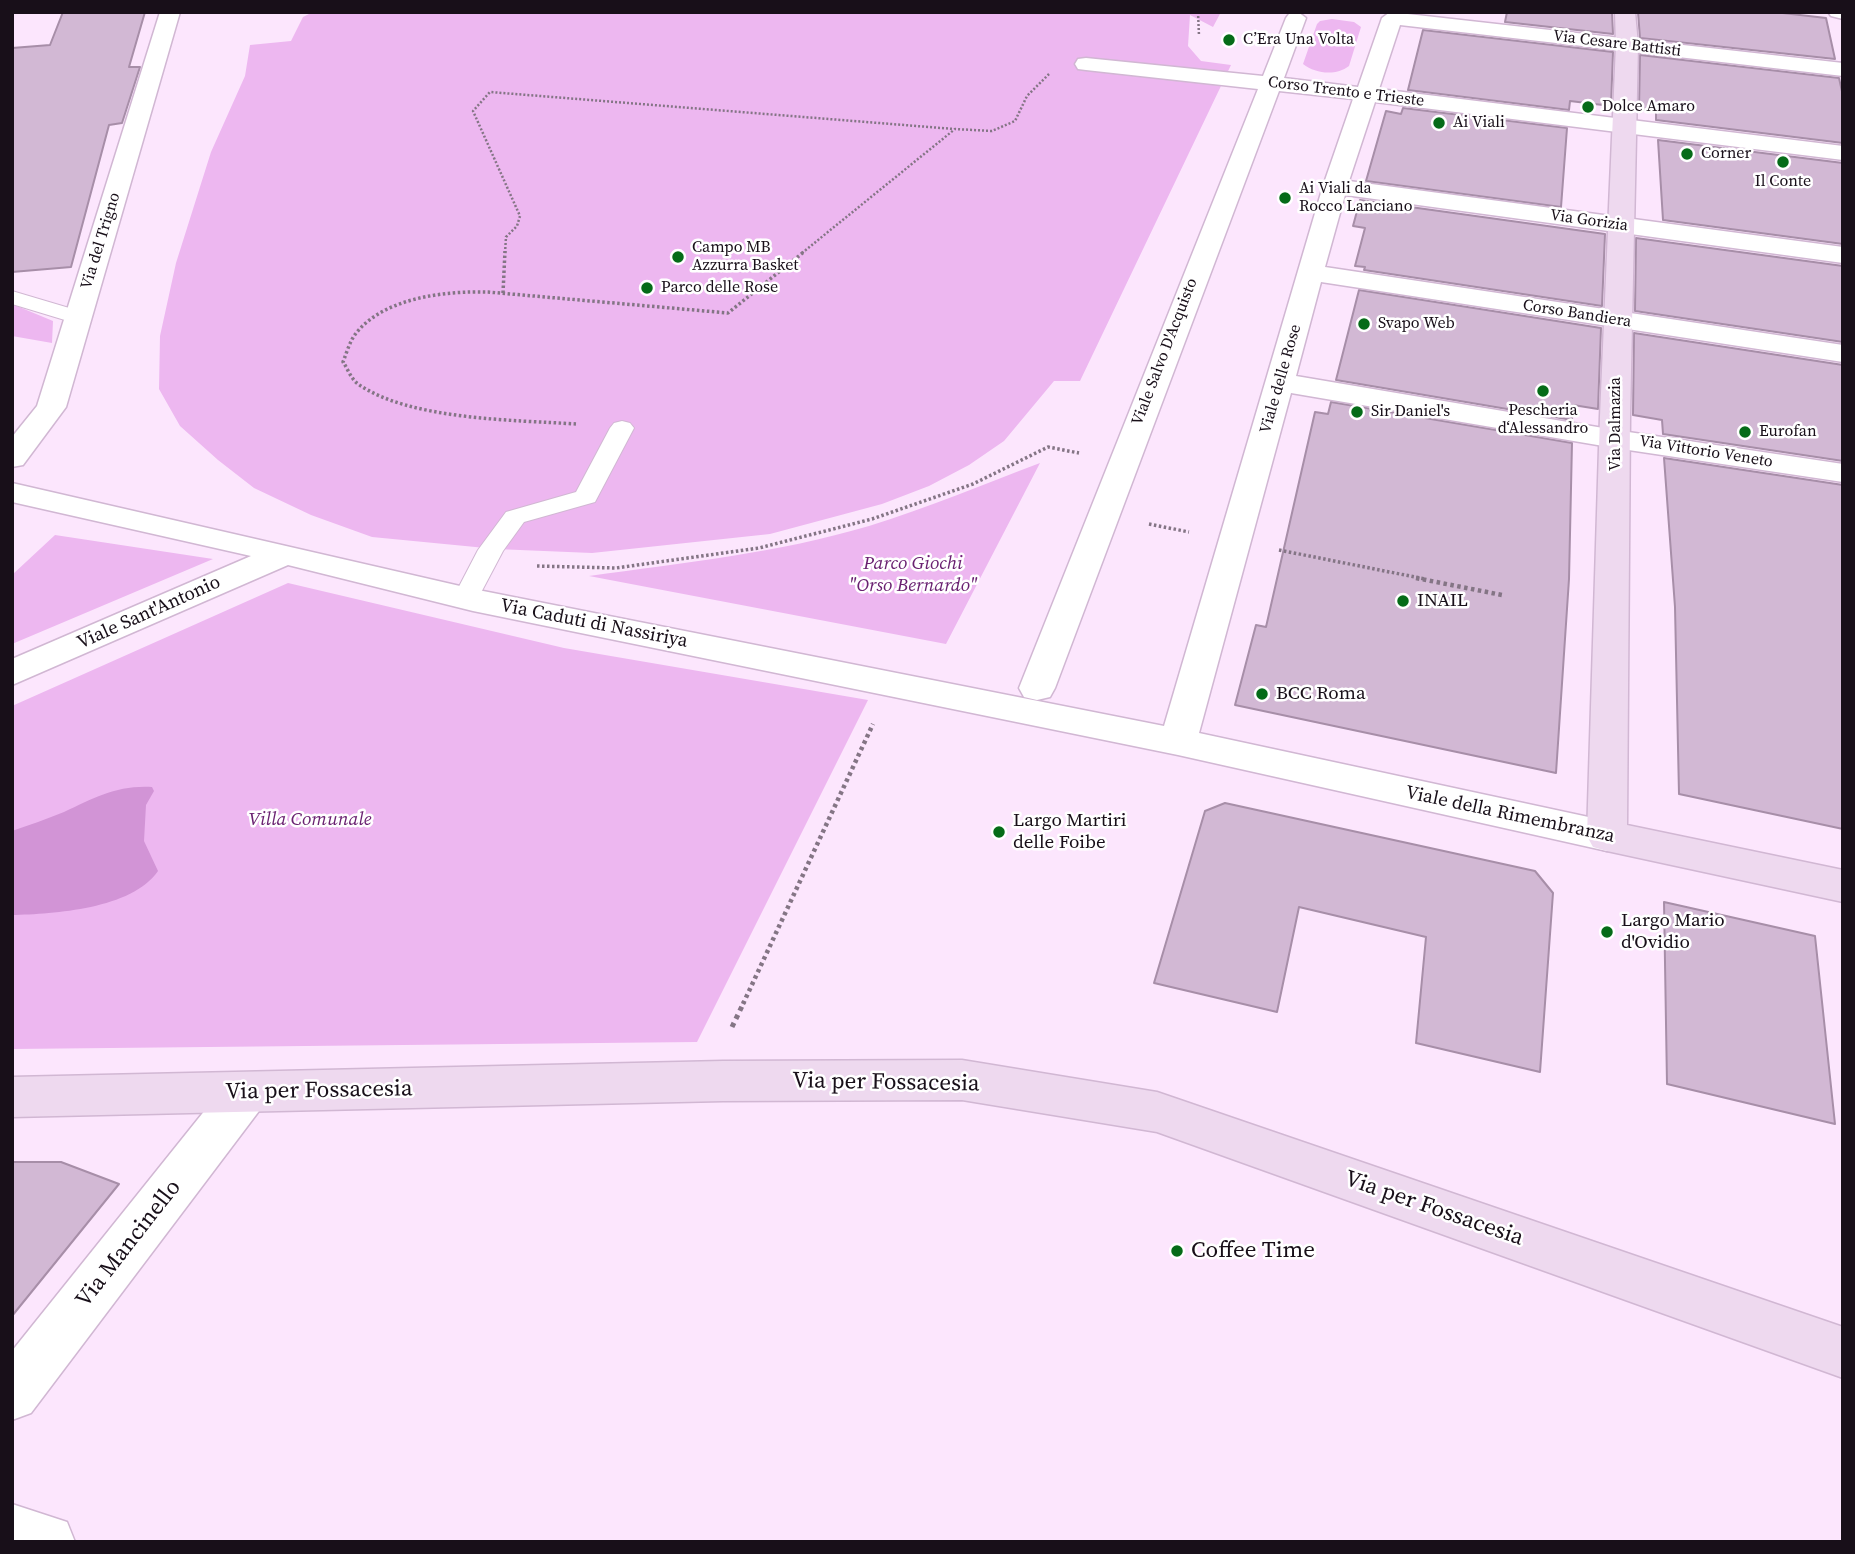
<!DOCTYPE html>
<meta charset="utf-8">
<style>
body{margin:0}
#map{position:relative;width:1855px;height:1554px;overflow:hidden;background:#fce6fd;font-family:"Source Serif 4",serif}
canvas{display:block}
.frame{position:absolute;inset:0;border:14px solid #180f19;pointer-events:none}
</style>
<div id="map">
<canvas width="1855" height="1554"></canvas>
<div class="frame"></div>
</div>
<script>
const context = document.querySelector('canvas').getContext('2d');
context.lineJoin = 'round';
function fill(path, color) {
  context.fillStyle = color;
  context.fill(path, 'evenodd');
}
function trace(path, color, width, dash) {
  context.strokeStyle = color;
  context.lineWidth = width;
  context.lineCap = dash ? 'butt' : 'round';
  context.setLineDash(dash || []);
  context.stroke(path);
}
function label(font, color, halo, rows, align = 'center') {
  context.font = font + ' "Source Serif 4",serif';
  context.lineWidth = 5;
  context.setLineDash([]);
  context.textBaseline = 'middle';
  context.strokeStyle = halo;
  context.fillStyle = color;
  for (const [text, x, y, turn = 0] of rows) {
    context.save();
    context.translate(x, y);
    context.rotate((+turn || 0) * Math.PI / 180);
    context.textAlign = isNaN(turn) ? turn : align;
    if (halo) context.strokeText(text, 0, 0);
    context.fillText(text, 0, 0);
    context.restore();
  }
}
fill(new Path2D(`
 M313,12H1221L1213,27L1190,15L1188,46L1201,61L1231,65L1080,381H1054L1004,441L969,465L929,486L882,504L770,534L592,553L496,549L372,537L311,515L254,488L218,460L180,426L159,389L160,336L176,263L211,152L245,76L250,45L291,41L303,17Z
 M1332,19L1354,22L1361,27L1349,66C1336,76 1316,74 1303,64L1317,24L1320,21Z
 M12,304L53,321L52,343L12,336Z
 M1040,463L946,644L589,576C683,563 778,553 869,526C927,508 984,484 1040,463Z
 M55,535L213,559L12,644V575Z
 M288,583L564,648L868,700L697,1042L12,1049V706Z`), '#edb7f0');
fill(new Path2D(`
 M152,787L154,791L146,805L144,841L158,871C132,909 54,914 12,915V831C29,825 47,819 64,812C94,798 117,785 152,787Z`), '#d294d6');
const building = new Path2D(`
 M63,12H145L129,67H140L122,123L109,125L71,267L12,272V48L50,45Z
 M1507,12H1612L1613,34L1505,22Z
 M1638,12H1774L1826,18L1835,59L1640,38Z
 M1423,30L1613,52L1611,106L1570,101L1569,110L1408,90Z
 M1640,55L1839,78L1843,96V143L1656,120V111L1639,109Z
 M1403,108L1567,128L1561,207L1366,181L1386,111L1401,114Z
 M1658,140L1843,163V244L1663,220Z
 M1360,200L1605,234L1602,306L1364,270L1365,267L1355,266L1365,228L1353,226Z
 M1636,238L1843,266V342L1635,311Z
 M1359,290L1601,328L1598,409L1573,405L1572,420L1336,380Z
 M1634,333L1843,365V461L1663,434L1662,420L1633,415Z
 M1331,402L1572,443L1569,579L1556,773L1235,705L1256,625L1266,627L1315,412L1328,414Z
 M1664,458L1843,485V829L1679,794L1675,607Z
 M1225,803L1535,871L1553,893L1540,1072L1416,1043L1426,937L1299,907L1277,1012L1154,983L1205,811Z
 M1664,902L1815,936L1835,1124L1667,1084Z
 M12,1162H61L119,1184L12,1316Z`);
fill(building, '#d2b8d4');
trace(building, '#a78ea8', 2);
const lane = new Path2D(`
 M12,291L86,313L89,318L86,323L78,324L12,304Z
 M622,421L630,423L634,428L595,502L524,522L503,551L475,604L466,606L457,604L453,598L478,550L506,512L576,492L610,428L614,423Z`);
const street = new Path2D(`
 M160,12H180L66,407L23,465L12,467V437L37,406Z
 M1298,12L1306,18L1284,78L1358,87L1382,18L1390,12L1843,63V76L1400,25L1379,89L1843,146V160L1375,102L1349,181L1843,247V263L1345,195L1325,267L1843,345V362L1321,282L1296,376L1615,430L1843,464V482L1615,448L1291,393L1199,733L1607,821L1621,825L1627,836L1621,847L1607,851L1178,755L473,611L288,565L12,685V659L251,556L12,502V483L473,589L1164,726L1323,186L1353,99L1279,91L1055,688L1050,697L1037,700L1024,697L1019,688L1258,89L1086,70L1078,69L1075,64L1078,59L1086,58L1263,76L1286,18L1289,14Z
 M1828,12H1843V19L1831,16Z
 M246,1073L262,1079L269,1093L262,1107L31,1413L12,1420V1351L230,1079Z
 M12,1504L67,1522L75,1542H12Z`);
const secondary = new Path2D(`
 M1615,12H1635L1638,45L1630,416L1627,825L1843,870V902L1607,851L1593,847L1587,836L1600,416L1616,45Z
 M962,1060L1157,1092L1843,1327V1378L1157,1132L962,1100L723,1101L12,1117V1077L723,1061Z`);
trace(lane, '#d1b7d3', 2);
trace(street, '#d1b7d3', 3);
trace(secondary, '#d1b7d3', 3);
trace(new Path2D(`
 M1198,12L1199,36
 M505,253L506,237L517,226L520,216L473,111L490,92L954,129
 M802,253L955,129L992,131L1015,121L1027,96L1049,74`), '#847585', 2.5, [2, 2]);
trace(new Path2D(`
 M503,293L505,251
 M576,424C515,420 409,420 358,384C351,379 348,369 343,362C347,352 350,340 357,332C386,297 446,291 488,292L728,313L805,251
 M1149,524L1189,532
 M1279,550L1425,579
 M537,566L616,568L759,548L872,519L973,484L1048,447L1079,453`), '#847585', 3.5, [2.5, 2.5]);
trace(new Path2D(`
 M1416,578L1502,595
 M743,1004L873,724`), '#847585', 4.5, [3.5, 3.5]);
trace(new Path2D(`
 M732,1027L744,1002`), '#847585', 5, [4.5, 4.5]);
fill(lane, '#fff');
fill(street, '#fff');
fill(secondary, '#eed9ef');
for (const [x, y, r, color] of [
 [1229,40,7,"#056b18"],
 [1588,107,7,"#056b18"],
 [1439,123,7,"#056b18"],
 [1687,154,7,"#056b18"],
 [1783,162,7,"#056b18"],
 [1285,198,7,"#056b18"],
 [678,257,7,"#056b18"],
 [647,288,7,"#056b18"],
 [1364,324,7,"#056b18"],
 [1543,391,7,"#056b18"],
 [1357,412,7,"#056b18"],
 [1745,432,7,"#056b18"],
 [1403,601,7,"#056b18"],
 [1262,694,7,"#056b18"],
 [999,832,7,"#056b18"],
 [1607,932,7,"#056b18"],
 [1177,1251,7,"#056b18"]
]) {
  const dot = new Path2D();
  dot.arc(x, y, r, 0, 2 * Math.PI);
  context.fillStyle = color;
  context.fill(dot);
  trace(dot, '#fff', 2.5);
}
label('16px', '#180f19', '#fff', [
 ["C’Era Una Volta",1243,40],
 ["Dolce Amaro",1602,107],
 ["Ai Viali",1453,123],
 ["Corner",1701,154],
 ["Il Conte",1783,182,"center"],
 ["Ai Viali da",1299,189],
 ["Rocco Lanciano",1299,207],
 ["Campo MB",692,248],
 ["Azzurra Basket",692,266],
 ["Parco delle Rose",661,288],
 ["Svapo Web",1378,324],
 ["Pescheria",1543,411,"center"],
 ["d‘Alessandro",1543,429,"center"],
 ["Sir Daniel's",1371,412],
 ["Eurofan",1759,432]
], 'left');
label('16px', '#180f19', '#fff', [
 ["Via Cesare Battisti",1617,44,7],
 ["Corso Trento e Trieste",1346,92,7],
 ["Via Gorizia",1589,221,8],
 ["Via del Trigno",101,241,-73],
 ["Corso Bandiera",1577,314,9],
 ["Viale Salvo D'Acquisto",1165,352,-69],
 ["Viale delle Rose",1281,379,-74],
 ["Via Dalmazia",1616,424,-90],
 ["Via Vittorio Veneto",1706,452,9]
]);
label('italic 19px', '#6a2171', '#fff', [
 ["Parco Giochi",913,564],
 ["\"Orso Bernardo\"",913,586],
 ["Villa Comunale",310,820]
]);
label('19px', '#180f19', '#fff', [
 ["INAIL",1417,601],
 ["BCC Roma",1276,694],
 ["Largo Martiri",1013,821],
 ["delle Foibe",1013,843],
 ["Largo Mario",1621,921],
 ["d'Ovidio",1621,943]
], 'left');
label('19px', '#180f19', '#fff', [
 ["Viale Sant'Antonio",149,613,-24],
 ["Via Caduti di Nassiriya",594,624,11],
 ["Viale della Rimembranza",1510,815,12]
]);
label('23px', '#180f19', '#fff', [
 ["Via per Fossacesia",886,1083,1],
 ["Via per Fossacesia",319,1091,-1],
 ["Via per Fossacesia",1434,1209,19],
 ["Via Mancinello",129,1244,-52]
]);
label('23px', '#180f19', '#fff', [
 ["Coffee Time",1191,1251]
], 'left');
</script>
